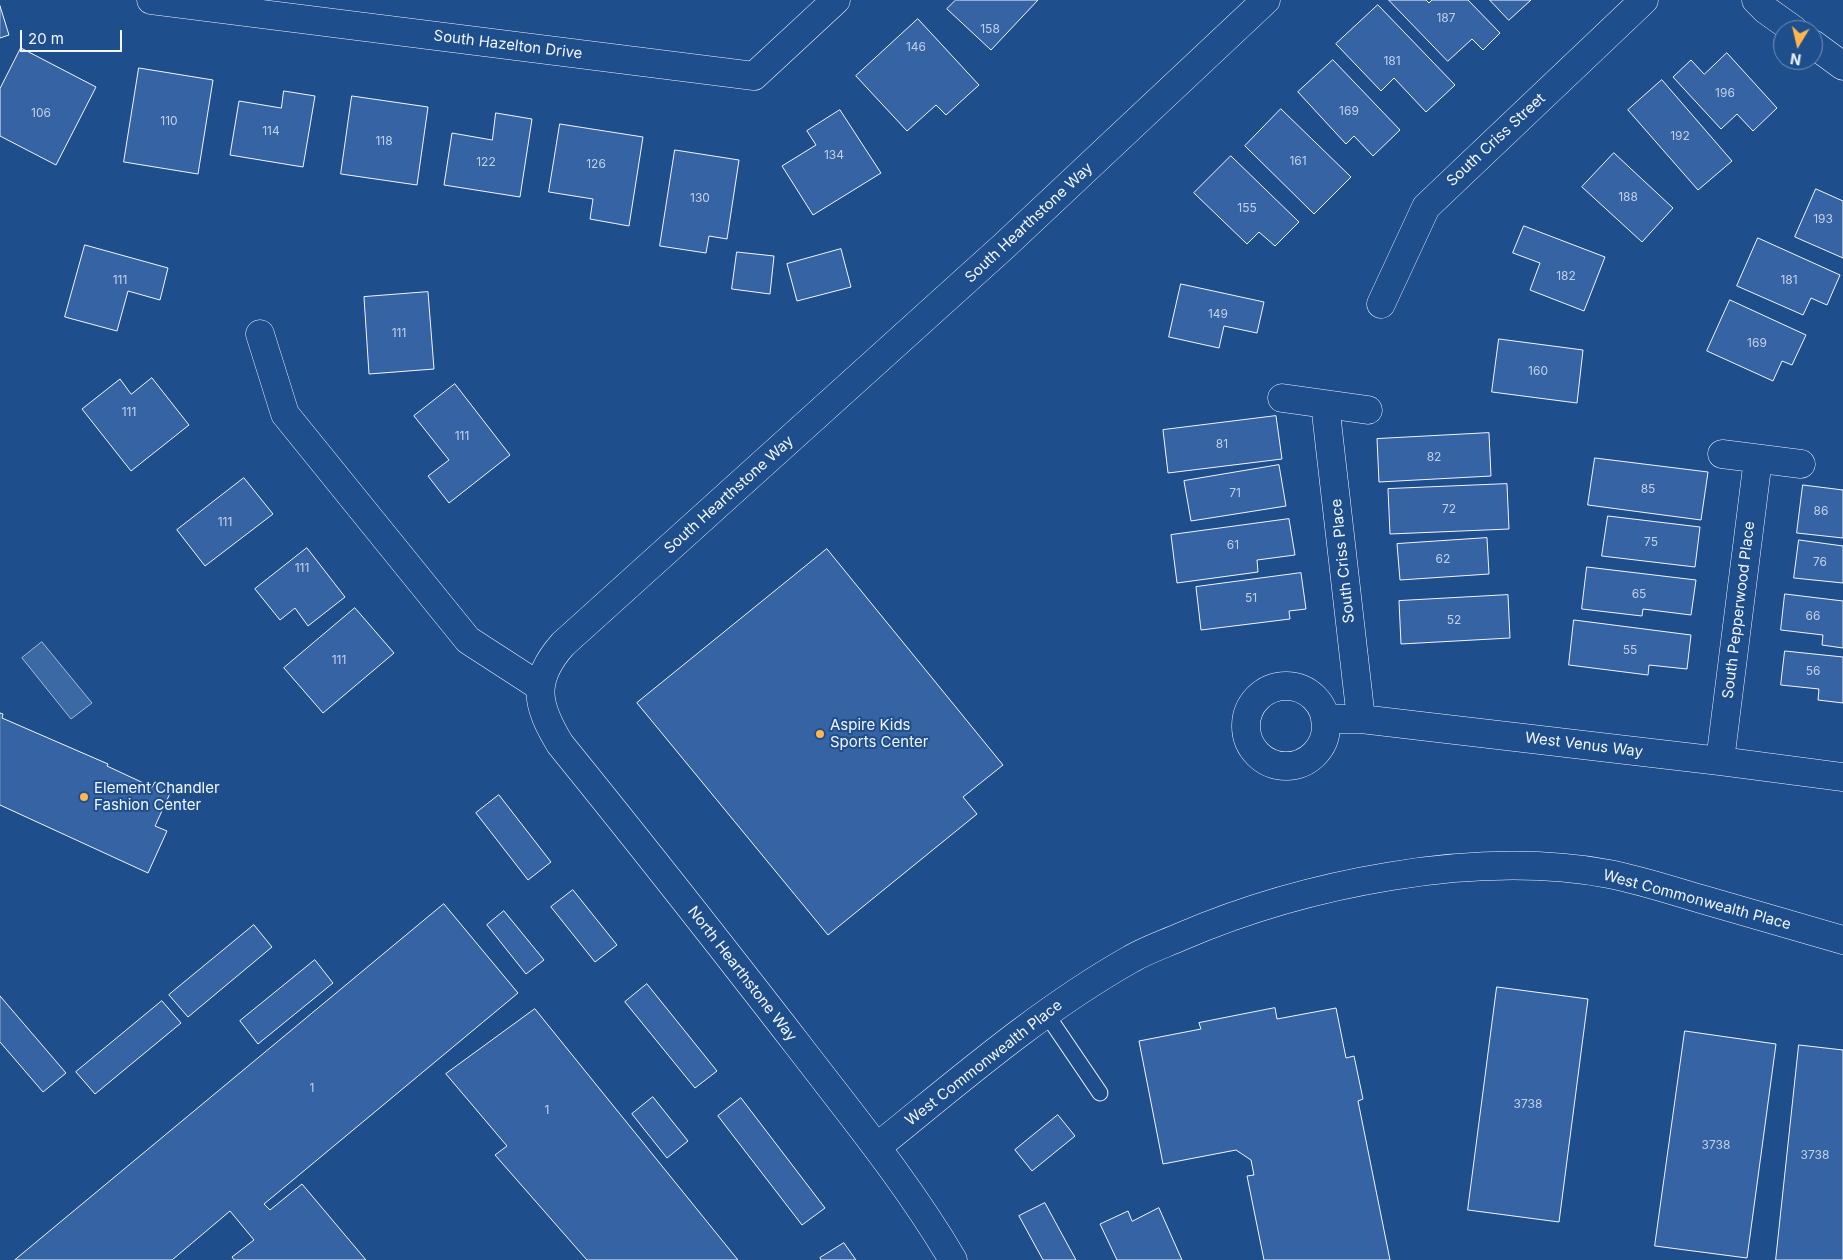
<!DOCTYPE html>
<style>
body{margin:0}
#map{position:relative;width:1843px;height:1260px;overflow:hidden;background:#1f4e8c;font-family:Inter,sans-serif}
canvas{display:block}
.north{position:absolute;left:1773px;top:20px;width:50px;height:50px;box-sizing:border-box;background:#1f4e8c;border:1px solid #7391ba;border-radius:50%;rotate:189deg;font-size:14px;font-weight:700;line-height:20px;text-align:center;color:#f2f6ff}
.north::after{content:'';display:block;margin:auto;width:18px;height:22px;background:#ffb74d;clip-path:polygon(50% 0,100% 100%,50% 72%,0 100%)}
.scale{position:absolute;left:20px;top:30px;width:102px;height:22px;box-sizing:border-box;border:2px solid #f2f6ff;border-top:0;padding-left:6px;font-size:15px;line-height:18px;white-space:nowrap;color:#f2f6ff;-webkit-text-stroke:4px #1f4e8c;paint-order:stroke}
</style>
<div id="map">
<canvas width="1843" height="1260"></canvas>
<div class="north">N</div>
<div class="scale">20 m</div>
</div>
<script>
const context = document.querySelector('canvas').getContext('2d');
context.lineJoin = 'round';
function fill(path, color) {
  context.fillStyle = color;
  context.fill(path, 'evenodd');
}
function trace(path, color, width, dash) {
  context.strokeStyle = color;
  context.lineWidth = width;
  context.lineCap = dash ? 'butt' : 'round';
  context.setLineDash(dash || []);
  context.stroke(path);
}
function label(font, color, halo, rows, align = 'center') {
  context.font = font + ' Inter,sans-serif';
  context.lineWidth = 4;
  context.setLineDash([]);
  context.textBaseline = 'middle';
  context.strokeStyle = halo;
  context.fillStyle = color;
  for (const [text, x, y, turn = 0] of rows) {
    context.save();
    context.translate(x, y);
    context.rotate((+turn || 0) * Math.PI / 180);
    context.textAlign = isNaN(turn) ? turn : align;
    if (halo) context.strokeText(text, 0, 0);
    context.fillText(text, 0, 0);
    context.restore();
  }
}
const water = new Path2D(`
 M42,642L92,703L71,719L22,658Z`);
fill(water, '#3b69a3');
trace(water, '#a8bbd7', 1);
const building = new Path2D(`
 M956,0H1038L991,50L947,9Z
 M1389,0H1426L1429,3L1432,0H1468L1500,33L1483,50L1472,39L1448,61Z
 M1490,0H1531L1509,20Z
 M1378,5L1455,85L1426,112L1394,78L1381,91L1336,44Z
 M0,6L9,35L0,38Z
 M918,19L979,85L946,115L936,105L907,131L856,76Z
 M21,48L96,87L56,165L0,136V89Z
 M1727,53L1777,108L1753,131L1737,114L1721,129L1673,77L1691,60L1704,74Z
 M1333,60L1400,130L1373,156L1354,136L1346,144L1298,92Z
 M139,68L213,80L198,174L124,162Z
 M1662,80L1732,161L1698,190L1628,110Z
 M284,91L315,96L303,167L230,155L239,101L281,108Z
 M352,96L428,107L417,185L341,174Z
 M1281,109L1351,177L1314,214L1245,146Z
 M840,110L881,173L813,215L782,166L816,145L807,131Z
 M496,113L532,119L520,197L444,185L452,133L492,140Z
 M560,124L643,137L629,226L590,219L593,199L549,192Z
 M675,150L739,160L727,239L709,236L706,253L660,246Z
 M1614,153L1673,208L1642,242L1582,187Z
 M1231,156L1299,222L1275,246L1259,232L1247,244L1194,193Z
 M1816,189L1843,201V258L1795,237Z
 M1524,226L1605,257L1584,311L1530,290L1540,263L1513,253Z
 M1758,238L1840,275L1827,305L1811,298L1803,315L1737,286Z
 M85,245L168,268L160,300L128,291L117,331L65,317Z
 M841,249L851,287L797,301L787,264Z
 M737,252L774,256L770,294L732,289Z
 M1181,284L1264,302L1257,333L1224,326L1219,348L1169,337Z
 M428,292L434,369L369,374L364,297Z
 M1730,300L1806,335L1792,365L1782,361L1773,381L1707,351Z
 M1499,339L1583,350L1577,403L1492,392Z
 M152,378L189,425L131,471L82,409L120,379L131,394Z
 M455,384L510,455L449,503L428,476L449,460L414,416Z
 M1276,416L1282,459L1168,473L1163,430Z
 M1489,433L1491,476L1379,482L1377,439Z
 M1595,458L1708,472L1701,520L1588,505Z
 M1279,465L1286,506L1191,521L1184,481Z
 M244,478L273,514L205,566L177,530Z
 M1507,484L1509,529L1390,534L1388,489Z
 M1803,485L1843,490V538L1797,533Z
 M1608,516L1700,527L1695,567L1602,556Z
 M1289,519L1295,555L1257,560L1258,572L1177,583L1171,535Z
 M1487,538L1489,574L1400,580L1397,544Z
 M1799,540L1843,546V583L1794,578Z
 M307,548L345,597L308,626L295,608L280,620L255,589Z
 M827,549L1003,765L963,797L977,814L828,935L637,703Z
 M1587,567L1696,580L1691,615L1643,609L1642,616L1582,609Z
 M1301,573L1306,609L1289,611L1290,619L1201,630L1196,587Z
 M1785,594L1843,601V648L1822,645L1823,635L1781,630Z
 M1508,595L1510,638L1401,644L1399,601Z
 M355,608L394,653L323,713L284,668Z
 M1574,620L1691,635L1687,669L1649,665L1648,675L1569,665Z
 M1785,651L1843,657V703L1818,700L1819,689L1781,685Z
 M0,713L3,714L2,718L108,764L107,766L152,787L155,782L172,789L155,826L167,831L148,873L0,805Z
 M499,795L551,862L528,880L476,813Z
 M573,890L617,945L595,962L551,907Z
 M444,904L518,993L264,1204L270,1210L302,1184L366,1260H234L232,1257L254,1240L230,1211L172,1260H15Z
 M504,911L544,960L526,974L487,925Z
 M254,925L272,947L188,1017L169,995Z
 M315,960L333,983L258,1044L240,1021Z
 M647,984L717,1071L695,1088L625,1002Z
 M1497,987L1588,999L1559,1222L1468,1210Z
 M0,996L66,1073L43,1092L0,1042Z
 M162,1001L181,1023L95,1094L76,1072Z
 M1275,1008L1277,1019L1336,1008L1346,1058L1354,1056L1363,1099L1358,1101L1390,1260H1264L1247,1176L1254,1175L1251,1160L1236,1150L1163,1164L1139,1041L1201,1029L1199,1023Z
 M535,1009L738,1260H587L495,1155L507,1146L446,1074Z
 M1685,1031L1776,1044L1747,1258L1655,1246Z
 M1799,1045L1843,1050V1260H1776Z
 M653,1097L688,1141L667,1158L632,1114Z
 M741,1098L825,1208L802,1225L718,1116Z
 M1058,1115L1075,1136L1032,1171L1015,1150Z
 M1045,1203L1076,1260H1043L1019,1216Z
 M1159,1208L1182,1260H1117L1100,1224L1128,1211L1132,1221Z
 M844,1243L856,1260H821L820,1258Z`);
fill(building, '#3563a3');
trace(building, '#f2f6ff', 1);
const lane = new Path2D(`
 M1045,1012L1100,1093`);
const street = new Path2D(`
 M151,0L754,76L836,0
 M1756,0L1766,10L1794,30
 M1813,44L1843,66
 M1381,304L1426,207L1644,0
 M260,334L285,414L468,640L539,686
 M1282,398L1368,410
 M1325,404L1361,719
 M1722,454L1801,464
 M1246 726a40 40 0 1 1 80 0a40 40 0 1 1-80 0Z
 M1325,719H1361L1720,761L1843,777
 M1720,761L1758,459
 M877,1147C959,1081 1039,1011 1131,959C1146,950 1164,944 1180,937C1303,884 1475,849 1609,874C1640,880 1670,890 1701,899C1748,913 1796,926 1843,940`);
const secondary = new Path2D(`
 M953,1260C909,1185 854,1118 801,1049C722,947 642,845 560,744C537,706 530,681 563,644L1004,246L1266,0`);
trace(lane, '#f2f6ff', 17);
trace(street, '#f2f6ff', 29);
trace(secondary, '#f2f6ff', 29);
trace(lane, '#1f4e8c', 15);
trace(street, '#1f4e8c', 28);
trace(secondary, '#1f4e8c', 28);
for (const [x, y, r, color] of [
 [820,734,5,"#ffb74d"],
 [84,797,5,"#ffb74d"]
]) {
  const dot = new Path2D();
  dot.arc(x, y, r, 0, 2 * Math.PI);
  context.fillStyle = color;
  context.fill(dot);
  trace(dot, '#1f4e8c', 2);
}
label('12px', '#c3d1e8', null, [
 ["187",1446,18],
 ["158",990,29],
 ["146",916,47],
 ["181",1392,61],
 ["196",1725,93],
 ["169",1349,111],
 ["106",41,113],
 ["110",169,121],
 ["114",271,131],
 ["192",1680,136],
 ["118",384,141],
 ["134",834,155],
 ["161",1298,161],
 ["122",486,162],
 ["126",596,164],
 ["188",1628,197],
 ["130",700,198],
 ["155",1247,208],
 ["193",1823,219],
 ["182",1566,276],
 ["111",120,280],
 ["181",1789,280],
 ["149",1218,314],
 ["111",399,333],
 ["169",1757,343],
 ["160",1538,371],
 ["111",129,412],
 ["111",462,436],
 ["81",1222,444],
 ["82",1434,457],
 ["85",1648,489],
 ["71",1235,493],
 ["72",1449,509],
 ["86",1821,511],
 ["111",225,522],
 ["75",1651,542],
 ["61",1233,545],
 ["62",1443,559],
 ["76",1820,562],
 ["111",302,568],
 ["65",1639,594],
 ["51",1251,598],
 ["66",1813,616],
 ["52",1454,620],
 ["55",1630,650],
 ["111",339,660],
 ["56",1813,671],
 ["1",312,1088],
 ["3738",1528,1104],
 ["1",547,1110],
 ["3738",1716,1145],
 ["3738",1815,1155]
]);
label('15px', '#f2f6ff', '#1f4e8c', [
 ["South Hazelton Drive",508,45,7],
 ["South Criss Street",1496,140,-43],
 ["South Hearthstone Way",1029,223,-43],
 ["South Hearthstone Way",729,495,-42],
 ["South Criss Place",1343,561,-96],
 ["South Pepperwood Place",1739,610,-83],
 ["West Venus Way",1584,745,7],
 ["West Commonwealth Place",1697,900,15],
 ["North Hearthstone Way",742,974,52],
 ["West Commonwealth Place",984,1063,-38]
]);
label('15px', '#f2f6ff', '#1f4e8c', [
 ["Aspire Kids",830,725],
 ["Sports Center",830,742],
 ["Element Chandler",94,788],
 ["Fashion Center",94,805]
], 'left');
</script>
